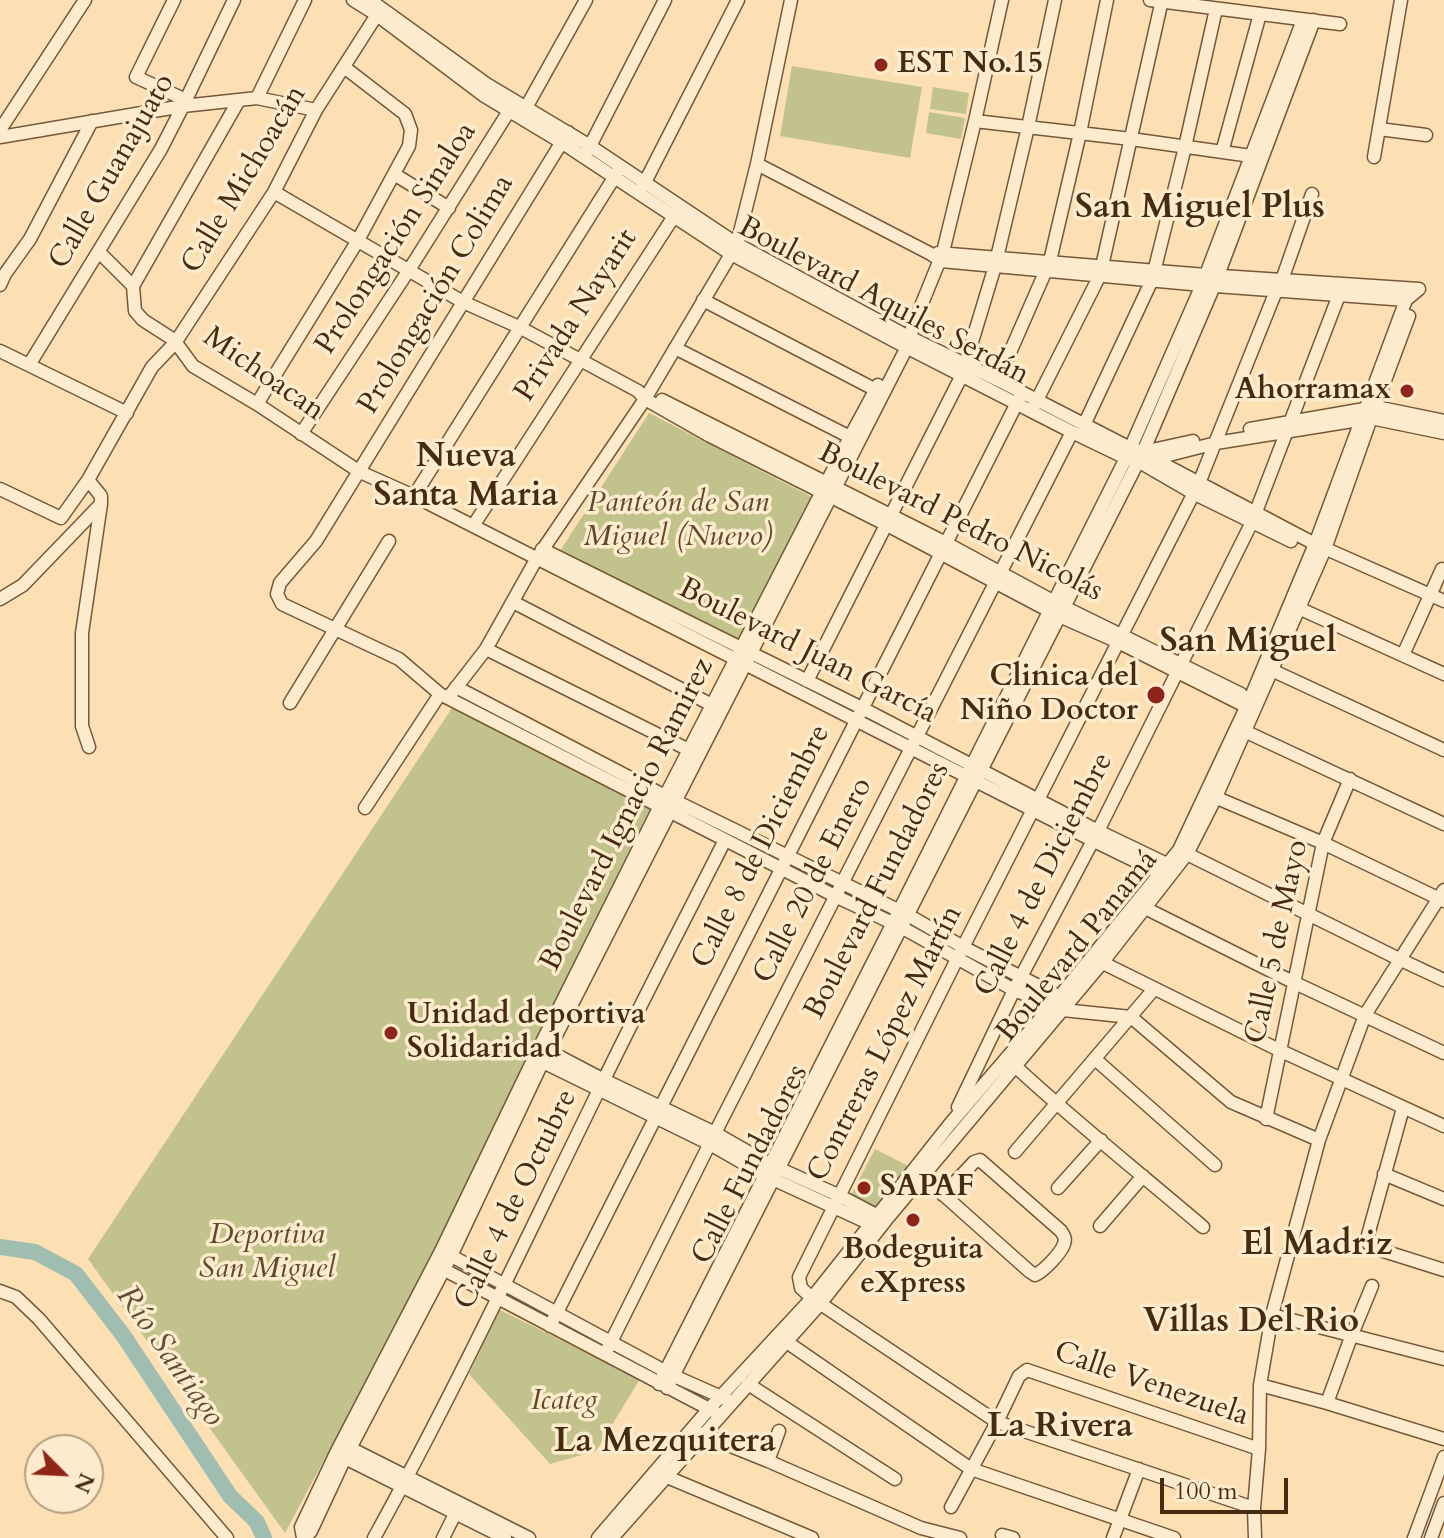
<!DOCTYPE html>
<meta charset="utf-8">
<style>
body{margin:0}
#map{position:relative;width:1444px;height:1538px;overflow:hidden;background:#fce0b4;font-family:Cardo,serif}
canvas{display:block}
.north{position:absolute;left:24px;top:1434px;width:80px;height:80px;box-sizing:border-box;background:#fdebce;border:2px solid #b49e81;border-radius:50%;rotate:114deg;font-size:22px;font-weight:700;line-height:32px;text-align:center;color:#462b0e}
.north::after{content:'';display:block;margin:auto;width:28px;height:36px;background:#8f2418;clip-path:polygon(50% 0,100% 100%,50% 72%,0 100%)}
.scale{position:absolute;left:1160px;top:1478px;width:128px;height:36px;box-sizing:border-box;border:4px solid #462b0e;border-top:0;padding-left:10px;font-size:24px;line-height:28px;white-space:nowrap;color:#462b0e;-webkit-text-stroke:6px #fdebce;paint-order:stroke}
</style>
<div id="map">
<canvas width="1444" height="1538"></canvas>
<div class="north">N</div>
<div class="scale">100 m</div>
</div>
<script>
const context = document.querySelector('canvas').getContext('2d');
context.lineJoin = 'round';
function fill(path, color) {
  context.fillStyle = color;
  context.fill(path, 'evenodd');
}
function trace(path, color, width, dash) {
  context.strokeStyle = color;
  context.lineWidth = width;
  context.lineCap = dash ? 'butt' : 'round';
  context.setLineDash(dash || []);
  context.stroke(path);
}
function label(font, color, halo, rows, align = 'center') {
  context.font = font + ' Cardo,serif';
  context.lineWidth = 7;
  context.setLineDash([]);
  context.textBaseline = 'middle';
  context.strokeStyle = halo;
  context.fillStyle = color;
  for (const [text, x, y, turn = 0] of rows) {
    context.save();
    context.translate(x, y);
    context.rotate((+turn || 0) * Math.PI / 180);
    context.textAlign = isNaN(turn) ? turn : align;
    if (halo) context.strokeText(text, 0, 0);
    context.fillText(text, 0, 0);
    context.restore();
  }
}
fill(new Path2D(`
 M792,66L922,87L910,158L780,136Z
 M933,87L969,93L966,114L930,109Z
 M929,112L965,118L961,139L926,133Z
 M649,413L814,498L741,645L558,554Z
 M454,705L658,807L430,1262L285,1533L88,1259Z
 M875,1149L912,1168L878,1210L850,1197Z
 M500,1310L640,1379L596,1451L550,1464L469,1374Z`), '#c1c28c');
trace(new Path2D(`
 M0,1247L35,1252L76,1274L123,1335L230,1496L257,1522L264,1538`), '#9fbdb1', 16);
const minor = new Path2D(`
 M174,0L136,77L186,100
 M353,0L377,15L483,95L561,142L731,254L900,344L1072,432L1126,458L1138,461L1153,459L1216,443L1371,418L1444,433
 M370,0L488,85L590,146L737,244L905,335L998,380L1130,448L1143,452L1193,441
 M1150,0L1340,24
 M257,98L305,0
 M239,100L133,286L135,311L143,320L174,340L193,366L257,404L360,472L414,496L1092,840L1166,876
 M523,113L586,0
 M975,121L1131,139L1258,157
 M1379,129L1426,135
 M0,130L85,0
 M568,132L316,541L280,583L277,594L282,604L399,659L440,694L835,896L901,927L1014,990L1051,1005L1063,1010L1131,1017L1231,1102L1319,1140
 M0,137L183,106L257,98L316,110
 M588,150L665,0
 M1222,152L1260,14
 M1374,157L1401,0
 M757,164L931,254L941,261L1202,285L1406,300
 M394,174L449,208
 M643,186L738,0
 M274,192L463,302L519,327L638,391L645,399L710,436L887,525L1059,616L1118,642L1253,710
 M99,252L133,286
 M938,253L1206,275L1419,289
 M1282,280L1312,194
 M0,285L5,274L30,239L92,121
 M703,300L876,390
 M675,348L850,437
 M0,351L127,413
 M29,365L161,149L183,106L234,0
 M998,380L1050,261L1080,133L1107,0
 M662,400L946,543L1064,607L1241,694
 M257,404L357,242L409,146L411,130L405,114L344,67
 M1034,406L1100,275L1162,0
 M1084,425L1152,280L1185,147L1216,9
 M1250,429L1376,407L1444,421
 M301,434L409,270L509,111
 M1152,458L1315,544L1444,601
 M1138,461L1193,493L1291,541
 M88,480L101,496V504L82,633V726L89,747
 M0,489L61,518L88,480L152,367L175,343L274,192L316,110L380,10
 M414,496L617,173
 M473,526L678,210
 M542,549L862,708L1098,831L1173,867
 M0,599L23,585L101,504
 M513,602L712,705
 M1294,606L1444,674
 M486,649L689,750
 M1403,655L1442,569
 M1265,667L1444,750
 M807,681L962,375L995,266L1028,127L1055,0
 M456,687L665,796L908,915L963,947L1064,999
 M448,698L486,649L537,558L645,399L737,244L757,164L791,0
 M290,703L389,541
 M1240,729L1444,824
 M1210,795L1323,843L1444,901
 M365,808L440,694
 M1181,851L1401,960L1444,980
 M1141,906L1295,983L1444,1053
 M1097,960L1281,1051L1444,1126
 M543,1048L604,1080L715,1133L769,1164L838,1195L884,1219
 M537,1059L710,1144L764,1175L875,1226
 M1095,1059L1215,1165
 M1015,1066C1075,1122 1140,1173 1203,1227
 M958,1107L1014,990L1098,831L1252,522L1339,295
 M1403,1108L1368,1235V1243L1374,1248L1444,1270
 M1266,1119L1323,843L1350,779
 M1015,1152L1154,989
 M918,1172L1029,1271L1035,1275C1044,1271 1061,1253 1064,1244C1066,1238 1064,1236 1061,1231L980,1160L974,1162L943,1195
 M1384,1174L1444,1199
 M1058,1188L1101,1140
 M1100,1226L1143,1176
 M444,1252L674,1376L726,1399
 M437,1266L715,1412
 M0,1291L16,1297L39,1319L227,1538
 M1272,1315L1444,1359
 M550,1326L1020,397
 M781,1338L971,1469L1174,1538
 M605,1354L715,1133L1072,432
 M659,1384L899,911L1126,458L1202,285L1303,20
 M748,1384L895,1479
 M1260,1385L1327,1403L1444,1439
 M667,1388L1143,452L1214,286L1314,20
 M1327,1403L1351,1337L1372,1286
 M696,1432L768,1461L921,1528L960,1538
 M346,1446L529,1538
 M339,1455L505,1538
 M768,1461L779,1431
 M660,1474L812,1538
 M951,1507L997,1422L1019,1376L1027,1370L1259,1449
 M1254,1508L997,1422L812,1298L801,1288L799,1277L957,959L1199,483L1276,291
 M1002,1535L1013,1538
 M303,1538L301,1527L336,1453L441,1251L534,1058L660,806L850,437L878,385
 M305,1538L311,1531L345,1458L451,1256L543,1061L907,347L911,338L912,328L943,252L975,121L1002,0
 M374,1538C454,1393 524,1243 597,1094C638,1009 682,925 725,840
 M443,1538L459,1506
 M598,1538L709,1409L812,1298L950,1124L1059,997L1179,850L1250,699L1315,544L1406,300L1419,289
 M612,1538L820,1304L886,1220L1102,963L1187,854L1216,797L1325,549L1371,418L1409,316
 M1113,1538L1139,1469
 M1255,1538L1254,1508L1259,1449L1260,1385L1272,1315L1319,1140L1365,1015L1444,890
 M1414,1538L1444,1457
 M1431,1538L1444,1503`);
trace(minor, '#745838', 15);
trace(minor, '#fdebce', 12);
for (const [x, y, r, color] of [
 [881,65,8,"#8f2418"],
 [1407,391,8,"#8f2418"],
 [1156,695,10,"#8f2418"],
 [391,1033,8,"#8f2418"],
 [864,1188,8,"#8f2418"],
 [913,1220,8,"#8f2418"]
]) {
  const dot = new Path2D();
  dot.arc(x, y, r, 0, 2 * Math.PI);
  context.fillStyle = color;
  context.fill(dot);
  trace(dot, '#fdebce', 3);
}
label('bold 30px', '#462b0e', '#fdebce', [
 ["EST No.15",897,65],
 ["Ahorramax",1391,391,"right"],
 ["Clinica del",1138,678,"right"],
 ["Niño Doctor",1138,712,"right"],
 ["Unidad deportiva",407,1016],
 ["Solidaridad",407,1050],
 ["SAPAF",880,1188],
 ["Bodeguita",913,1251,"center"],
 ["eXpress",913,1285,"center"]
], 'left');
label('30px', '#462b0e', '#fdebce', [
 ["Calle Guanajuato",113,172,-60],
 ["Calle Michoacán",245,180,-59],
 ["Prolongación Sinaloa",397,239,-57],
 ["Prolongación Colima",437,295,-59],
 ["Boulevard Aquiles Serdán",883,302,28],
 ["Privada Nayarit",577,316,-57],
 ["Michoacan",263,375,35],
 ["Boulevard Pedro Nicolás",960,523,27],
 ["Boulevard Juan García",807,652,27],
 ["Boulevard Ignacio Ramirez",628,815,-63],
 ["Calle 8 de Diciembre",762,847,-63],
 ["Calle 4 de Diciembre",1045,875,-63],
 ["Calle 20 de Enero",814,881,-63],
 ["Boulevard Fundadores",878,891,-63],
 ["Calle 5 de Mayo",1278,942,-78],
 ["Boulevard Panamá",1078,947,-51],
 ["Contreras López Martín",886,1044,-63],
 ["Calle Fundadores",751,1165,-63],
 ["Calle 4 de Octubre",517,1200,-64],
 ["Calle Venezuela",1151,1385,19]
]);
label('italic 30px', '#5f4927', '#fdebce', [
 ["Panteón de San",678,504],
 ["Miguel (Nuevo)",678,538],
 ["Deportiva",267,1236],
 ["San Miguel",267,1270],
 ["Icateg",564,1402]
]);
label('italic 32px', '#5c5037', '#fdebce', [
 ["Río Santiago",169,1357,55]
]);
label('bold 34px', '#462b0e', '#fdebce', [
 ["San Miguel Plus",1200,209],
 ["Nueva",466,458],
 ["Santa Maria",466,497],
 ["San Miguel",1248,643],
 ["El Madriz",1317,1246],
 ["Villas Del Rio",1251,1323],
 ["La Rivera",1060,1428],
 ["La Mezquitera",665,1443]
]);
</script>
